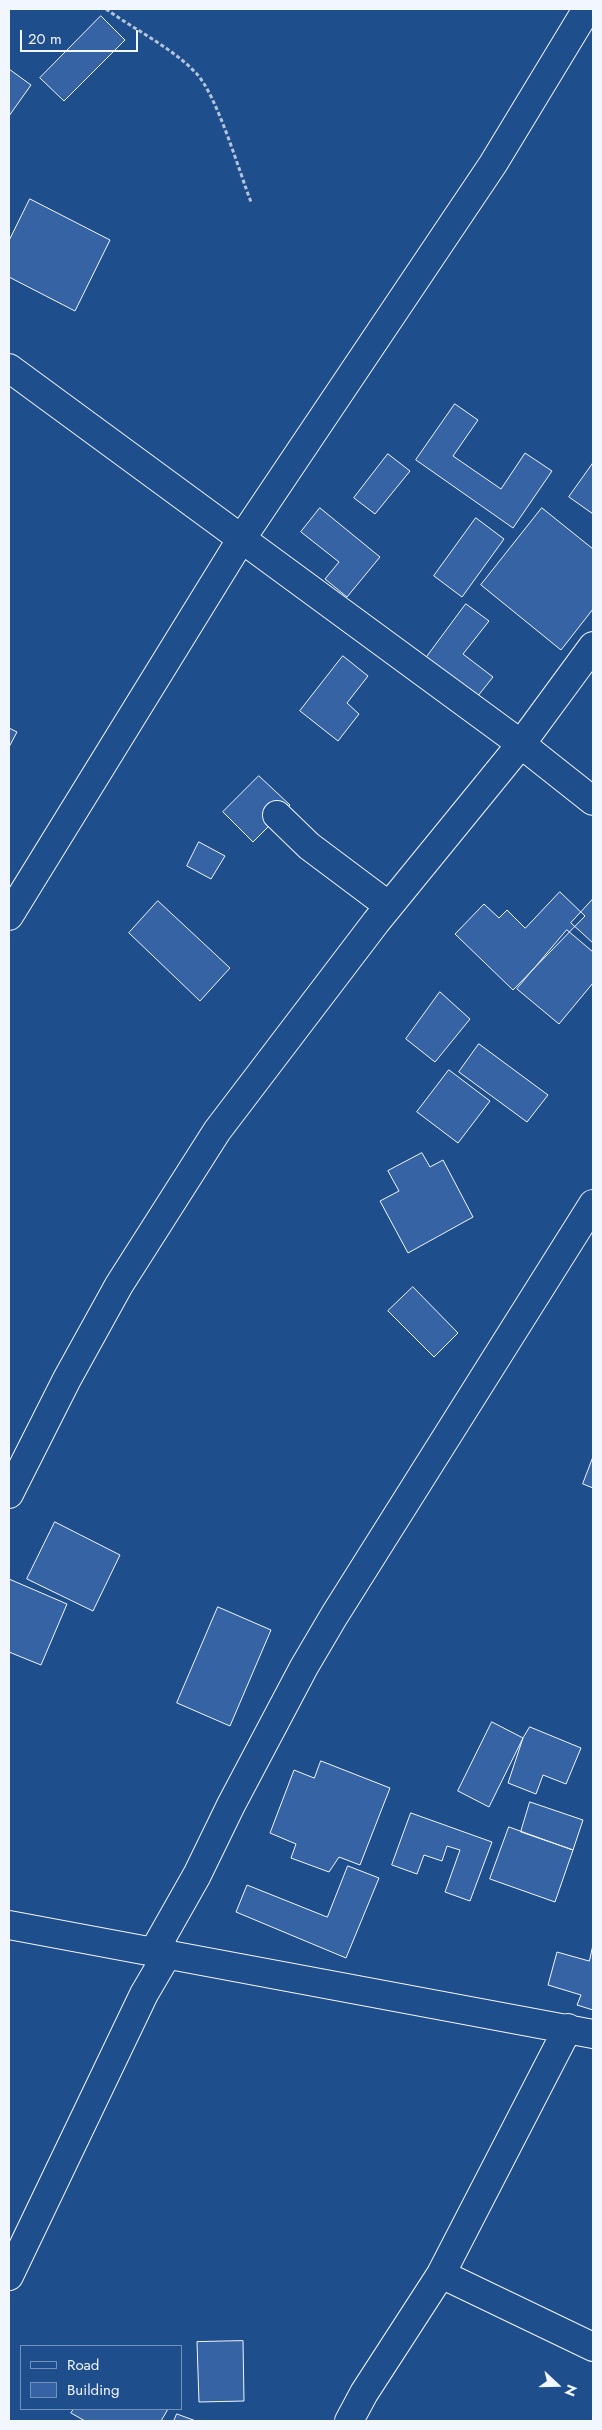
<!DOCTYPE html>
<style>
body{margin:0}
#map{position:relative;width:602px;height:2430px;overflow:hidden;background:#1f4e8c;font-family:Jost,sans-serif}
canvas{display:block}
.frame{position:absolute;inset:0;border:10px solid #f2f6ff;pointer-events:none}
.legend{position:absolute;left:20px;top:2345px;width:162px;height:65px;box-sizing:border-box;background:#1f4e8c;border:1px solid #7391ba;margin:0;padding:6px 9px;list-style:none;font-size:15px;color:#f2f6ff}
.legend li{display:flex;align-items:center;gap:10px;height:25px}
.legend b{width:25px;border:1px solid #7391ba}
.north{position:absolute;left:532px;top:2360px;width:50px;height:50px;-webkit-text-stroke:4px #1f4e8c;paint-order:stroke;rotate:111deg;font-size:14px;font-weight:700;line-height:20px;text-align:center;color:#f2f6ff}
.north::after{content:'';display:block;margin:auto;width:18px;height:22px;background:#f2f6ff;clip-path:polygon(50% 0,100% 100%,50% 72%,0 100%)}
.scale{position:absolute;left:20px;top:30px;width:118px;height:22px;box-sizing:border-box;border:2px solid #f2f6ff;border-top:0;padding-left:6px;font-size:15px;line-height:18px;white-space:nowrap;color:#f2f6ff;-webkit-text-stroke:4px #1f4e8c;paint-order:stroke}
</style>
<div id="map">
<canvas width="602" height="2430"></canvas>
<div class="frame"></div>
<ul class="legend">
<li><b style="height:6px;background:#1f4e8c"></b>Road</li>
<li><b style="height:14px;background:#3563a3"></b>Building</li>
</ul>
<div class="north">N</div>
<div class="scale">20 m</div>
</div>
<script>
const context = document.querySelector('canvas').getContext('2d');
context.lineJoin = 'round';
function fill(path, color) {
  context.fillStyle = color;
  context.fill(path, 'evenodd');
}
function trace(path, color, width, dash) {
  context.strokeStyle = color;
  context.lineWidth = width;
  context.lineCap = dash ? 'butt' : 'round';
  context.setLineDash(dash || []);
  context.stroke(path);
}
const building = new Path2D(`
 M101,16L125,40L64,101L40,78Z
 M9,69L31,85L9,116Z
 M30,199L110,240L75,311L9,277V241Z
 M455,404L478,420L453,456L501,489L525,453L552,471L513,528L416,460Z
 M388,454L410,471L375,514L354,498Z
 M593,463V514L569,497Z
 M320,508L380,557L347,597L325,579L339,562L301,532Z
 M542,508L593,549V609L561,650L481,585Z
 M476,518L504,539L462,597L434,576Z
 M466,604L489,621L463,654L493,677L477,697L426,658Z
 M343,656L368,676L347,703L359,714L338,741L300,711Z
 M9,728L17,732L9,747Z
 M259,776L290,805L253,842L223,812Z
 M199,842L225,856L211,879L187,866Z
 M560,892L585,916L513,990L455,934L484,904L499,918L507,910L525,928Z
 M593,899V943L571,923Z
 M158,901L230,968L200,1001L129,933Z
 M567,930L593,952V983L559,1024L517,989Z
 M440,992L470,1019L435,1062L406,1039Z
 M479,1044L548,1095L527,1122L459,1072Z
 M449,1070L490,1101L458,1143L417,1112Z
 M422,1153L430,1167L443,1160L473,1217L408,1253L380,1201L399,1191L388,1171Z
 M413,1287L458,1333L434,1357L388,1311Z
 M593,1457V1488L583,1484Z
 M55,1522L120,1555L93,1611L27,1579Z
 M9,1579L67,1604L41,1665L9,1652Z
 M218,1607L271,1630L230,1726L177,1703Z
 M492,1722L523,1738L489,1807L458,1791Z
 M530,1727L581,1748L566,1784L543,1775L536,1794L508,1783L523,1738Z
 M321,1761L390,1788L360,1865L339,1857L329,1872L291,1858L296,1844L270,1833L294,1770L314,1778Z
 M530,1802L583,1820L573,1850L521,1832Z
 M411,1813L492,1842L470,1901L445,1892L460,1850L447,1846L442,1861L424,1855L417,1874L392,1865Z
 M509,1827L573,1850L555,1902L490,1879Z
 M348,1866L379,1878L346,1958L236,1912L247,1885L327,1917Z
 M593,1945V2010L577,2005L581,1995L548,1985L557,1952L589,1961Z
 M243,2341L244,2401L199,2402L197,2342Z
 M74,2409H168L161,2421H85L71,2413Z
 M177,2414L196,2421H174Z`);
fill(building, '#3563a3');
trace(building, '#f2f6ff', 1);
const minor = new Path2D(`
 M9,368L521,744L593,801
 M277,815L309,846L389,906
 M9,916L242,538L493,164L587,9
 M9,1494L67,1379L119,1285L217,1131L376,922L521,744L593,646
 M9,1925L593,2034
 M154,1951L197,1875L231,1805L304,1667L334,1616L593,1204
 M441,2274L593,2347
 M9,2276L144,1994L168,1953
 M349,2421L364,2393L441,2274L568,2028`);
trace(minor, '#f2f6ff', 30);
trace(new Path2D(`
 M106,9C135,30 171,47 196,73C217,95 239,171 251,202`), '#b3c4dc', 3, [4, 2.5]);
trace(minor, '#1f4e8c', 28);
</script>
